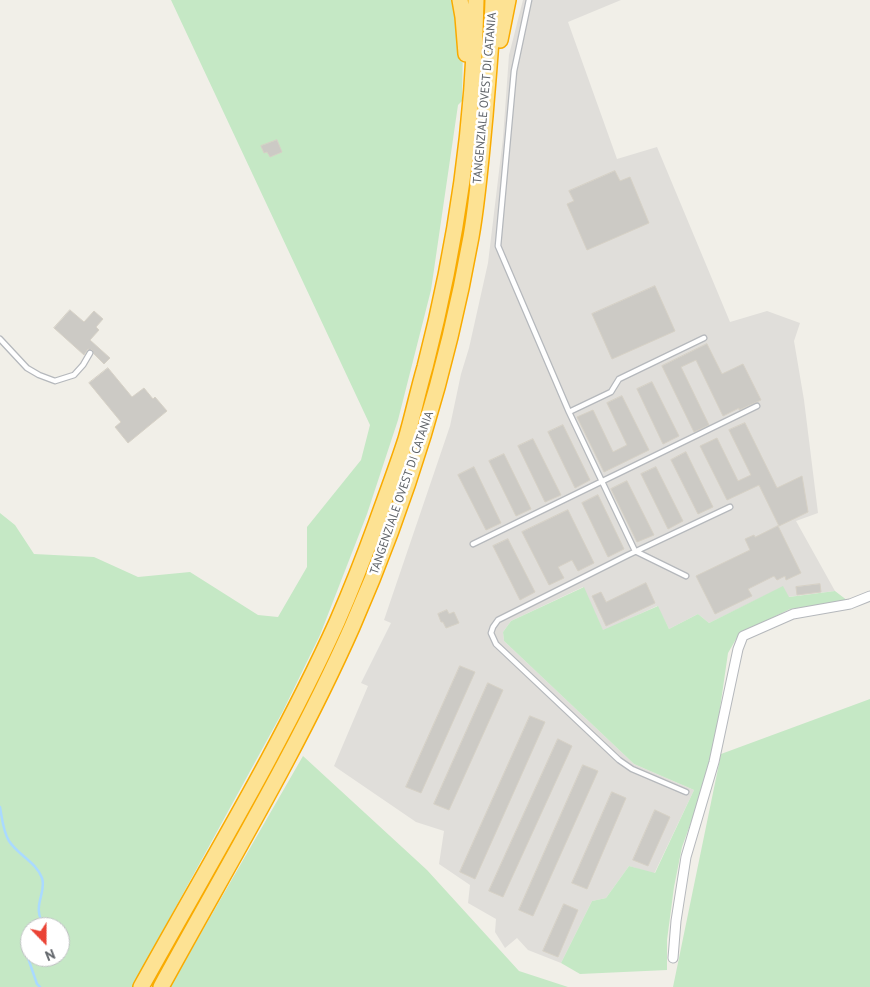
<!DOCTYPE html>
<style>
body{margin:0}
#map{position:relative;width:870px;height:987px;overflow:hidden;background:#f1efe8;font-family:"PT Sans",sans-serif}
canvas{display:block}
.north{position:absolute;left:20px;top:917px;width:50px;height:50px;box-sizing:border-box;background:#fff;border:1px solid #bfc1c3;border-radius:50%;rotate:158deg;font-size:14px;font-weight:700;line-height:20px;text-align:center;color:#5f6368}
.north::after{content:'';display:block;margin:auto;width:18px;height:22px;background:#ea4335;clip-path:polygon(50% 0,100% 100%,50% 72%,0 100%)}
</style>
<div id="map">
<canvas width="870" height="987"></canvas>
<div class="north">N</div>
</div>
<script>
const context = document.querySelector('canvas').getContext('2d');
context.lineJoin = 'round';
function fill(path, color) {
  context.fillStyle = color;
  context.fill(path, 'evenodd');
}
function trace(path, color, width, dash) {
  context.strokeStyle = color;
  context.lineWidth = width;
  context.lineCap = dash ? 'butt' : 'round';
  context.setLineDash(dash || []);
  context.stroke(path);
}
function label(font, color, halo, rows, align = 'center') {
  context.font = font + ' "PT Sans",sans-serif';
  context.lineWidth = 5;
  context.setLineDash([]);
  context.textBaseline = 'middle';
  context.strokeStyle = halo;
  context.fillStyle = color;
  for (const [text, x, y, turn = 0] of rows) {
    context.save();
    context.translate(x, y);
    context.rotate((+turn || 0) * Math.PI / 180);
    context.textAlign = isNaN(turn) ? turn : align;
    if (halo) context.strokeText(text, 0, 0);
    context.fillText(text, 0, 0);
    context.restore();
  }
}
fill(new Path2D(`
 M523,0H621L568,22L617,159L657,147L730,322L767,311L800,323L794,341L804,400L818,513L796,521L835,591L788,597L783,587L709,623L698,614L669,629L657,606L603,631L583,587L511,621L503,632L504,641L634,764L694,790L654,874L629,866L606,898L592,901L561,963L528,950L517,938L505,948L495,932L496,919L468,903L470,885L439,864L444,831L416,822L334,766L368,686L361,683L391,623L384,620L450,426L461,374L469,348L488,263L503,138L509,55Z`), '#e0deda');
fill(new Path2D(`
 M171,0H457L463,46L462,101L458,105L431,290L398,420L367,514L320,635L283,711L132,987H0V513L15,525L34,554L94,557L138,577L190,572L258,615L278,617L307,567V527L361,460L370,425ZM30,927H60V957H30Z
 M783,586L789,597L835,591L848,601L790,609L739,634L728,653L716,736L702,792L682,847L674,887L667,940V970L580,974L561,963L592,901L606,898L629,866L655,873L694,790L634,764L504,641L503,632L511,621L584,587L603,630L658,606L669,629L698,614L709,623Z
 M870,699V987H673L721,754Z
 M303,756L427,870L519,971L568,987H170Z`), '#c5e8c5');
trace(new Path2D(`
 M0,807C2,818 3,831 9,841C18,855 36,862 42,878C46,890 37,901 39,912C39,918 43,921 42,927
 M30,944L28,946V958L37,984L40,987`), '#aadaff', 2.5);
const building = new Path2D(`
 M277,140L282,152L270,157L267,152L264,153L261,146Z
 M615,171L620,181L630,177L649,223L587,250L567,204L574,201L569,191Z
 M655,286L675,331L612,359L592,314Z
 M70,310L84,322L94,311L103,319L96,327L99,330L90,340L110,358L104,364L94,354L92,350L88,349L84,355L54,328Z
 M707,344L722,374L743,364L761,400L739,410V408L723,416L696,360L681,367L709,425L694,432L662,366Z
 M108,368L132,397L144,388L153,399L155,397L167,411L128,443L115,427L121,422L89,383Z
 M652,382L679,436L663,444L637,389Z
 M622,396L649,450L604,472L577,417L593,410L613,452L627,445L607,403Z
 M745,423L777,488L802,476L808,512L779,526L759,485L727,500L700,446L717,438L738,481L751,475L729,430Z
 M563,425L590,480L575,488L548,432Z
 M533,439L561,495L545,502L518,446Z
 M686,452L713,507L698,514L671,460Z
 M504,454L531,509L516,516L489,461Z
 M474,467L501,523L486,530L458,475Z
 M656,467L683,521L668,529L641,474Z
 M627,481L654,535L637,542L611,489Z
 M598,495L624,549L608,557L582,503Z
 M568,510L594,563L578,571L572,560L558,567L564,578L549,585L522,532Z
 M778,526L801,573L786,580L785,576L777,580L774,576L748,589L752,596L715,614L696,576L750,550L745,539L754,535L755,537Z
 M508,539L535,592L520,600L493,546Z
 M646,583L655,603L606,626L592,596L601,592L606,602Z
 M820,584L821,592L797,595L796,587Z
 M447,610L449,614L454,612L459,623L446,628L443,622H441L438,614Z
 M460,666L475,672L421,793L406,787Z
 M488,683L503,690L449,810L434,804Z
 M530,716L545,722L475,879L460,872Z
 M558,739L572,746L503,897L489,891Z
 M583,765L598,771L533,916L519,910Z
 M612,792L626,798L587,889L572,883Z
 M655,810L670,817L648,866L633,860Z
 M564,904L578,910L558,957L543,951Z`);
fill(building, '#cccac5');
trace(building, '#d6d1c6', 1);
const lane = new Path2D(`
 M529,0L514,71L498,246L569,412L635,551L686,576
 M0,339L27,368L39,375L55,381L74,375L83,365L90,353
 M569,412L611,392L619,379L704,338
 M473,544L757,406
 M686,792L632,769L619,760L496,644L491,633L493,627L498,620L628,555L730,507`);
const street = new Path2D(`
 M673,958L676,921L686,857L714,762L738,649L743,636L793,614L850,604L870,596`);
const highway = new Path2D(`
 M460,0L463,17L466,54
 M500,40L508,0
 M141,987C208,866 280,748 337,622C351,590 364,557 376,524C386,496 397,467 406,439C413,415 418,391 425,367C456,247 474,124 476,0
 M161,987C226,868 297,751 352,627C407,502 447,371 471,237C478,197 481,157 485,116C488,77 492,39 493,0`);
trace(lane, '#b5b8bc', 7);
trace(street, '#b5b8bc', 11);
trace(highway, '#f9ab00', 18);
trace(lane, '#fff', 4.5);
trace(street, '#fff', 9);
trace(highway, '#fde293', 15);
label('12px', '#5f6368', '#fff', [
 ["TANGENZIALE OVEST DI CATANIA",485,98,-85],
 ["TANGENZIALE OVEST DI CATANIA",402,493,-71]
]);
</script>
